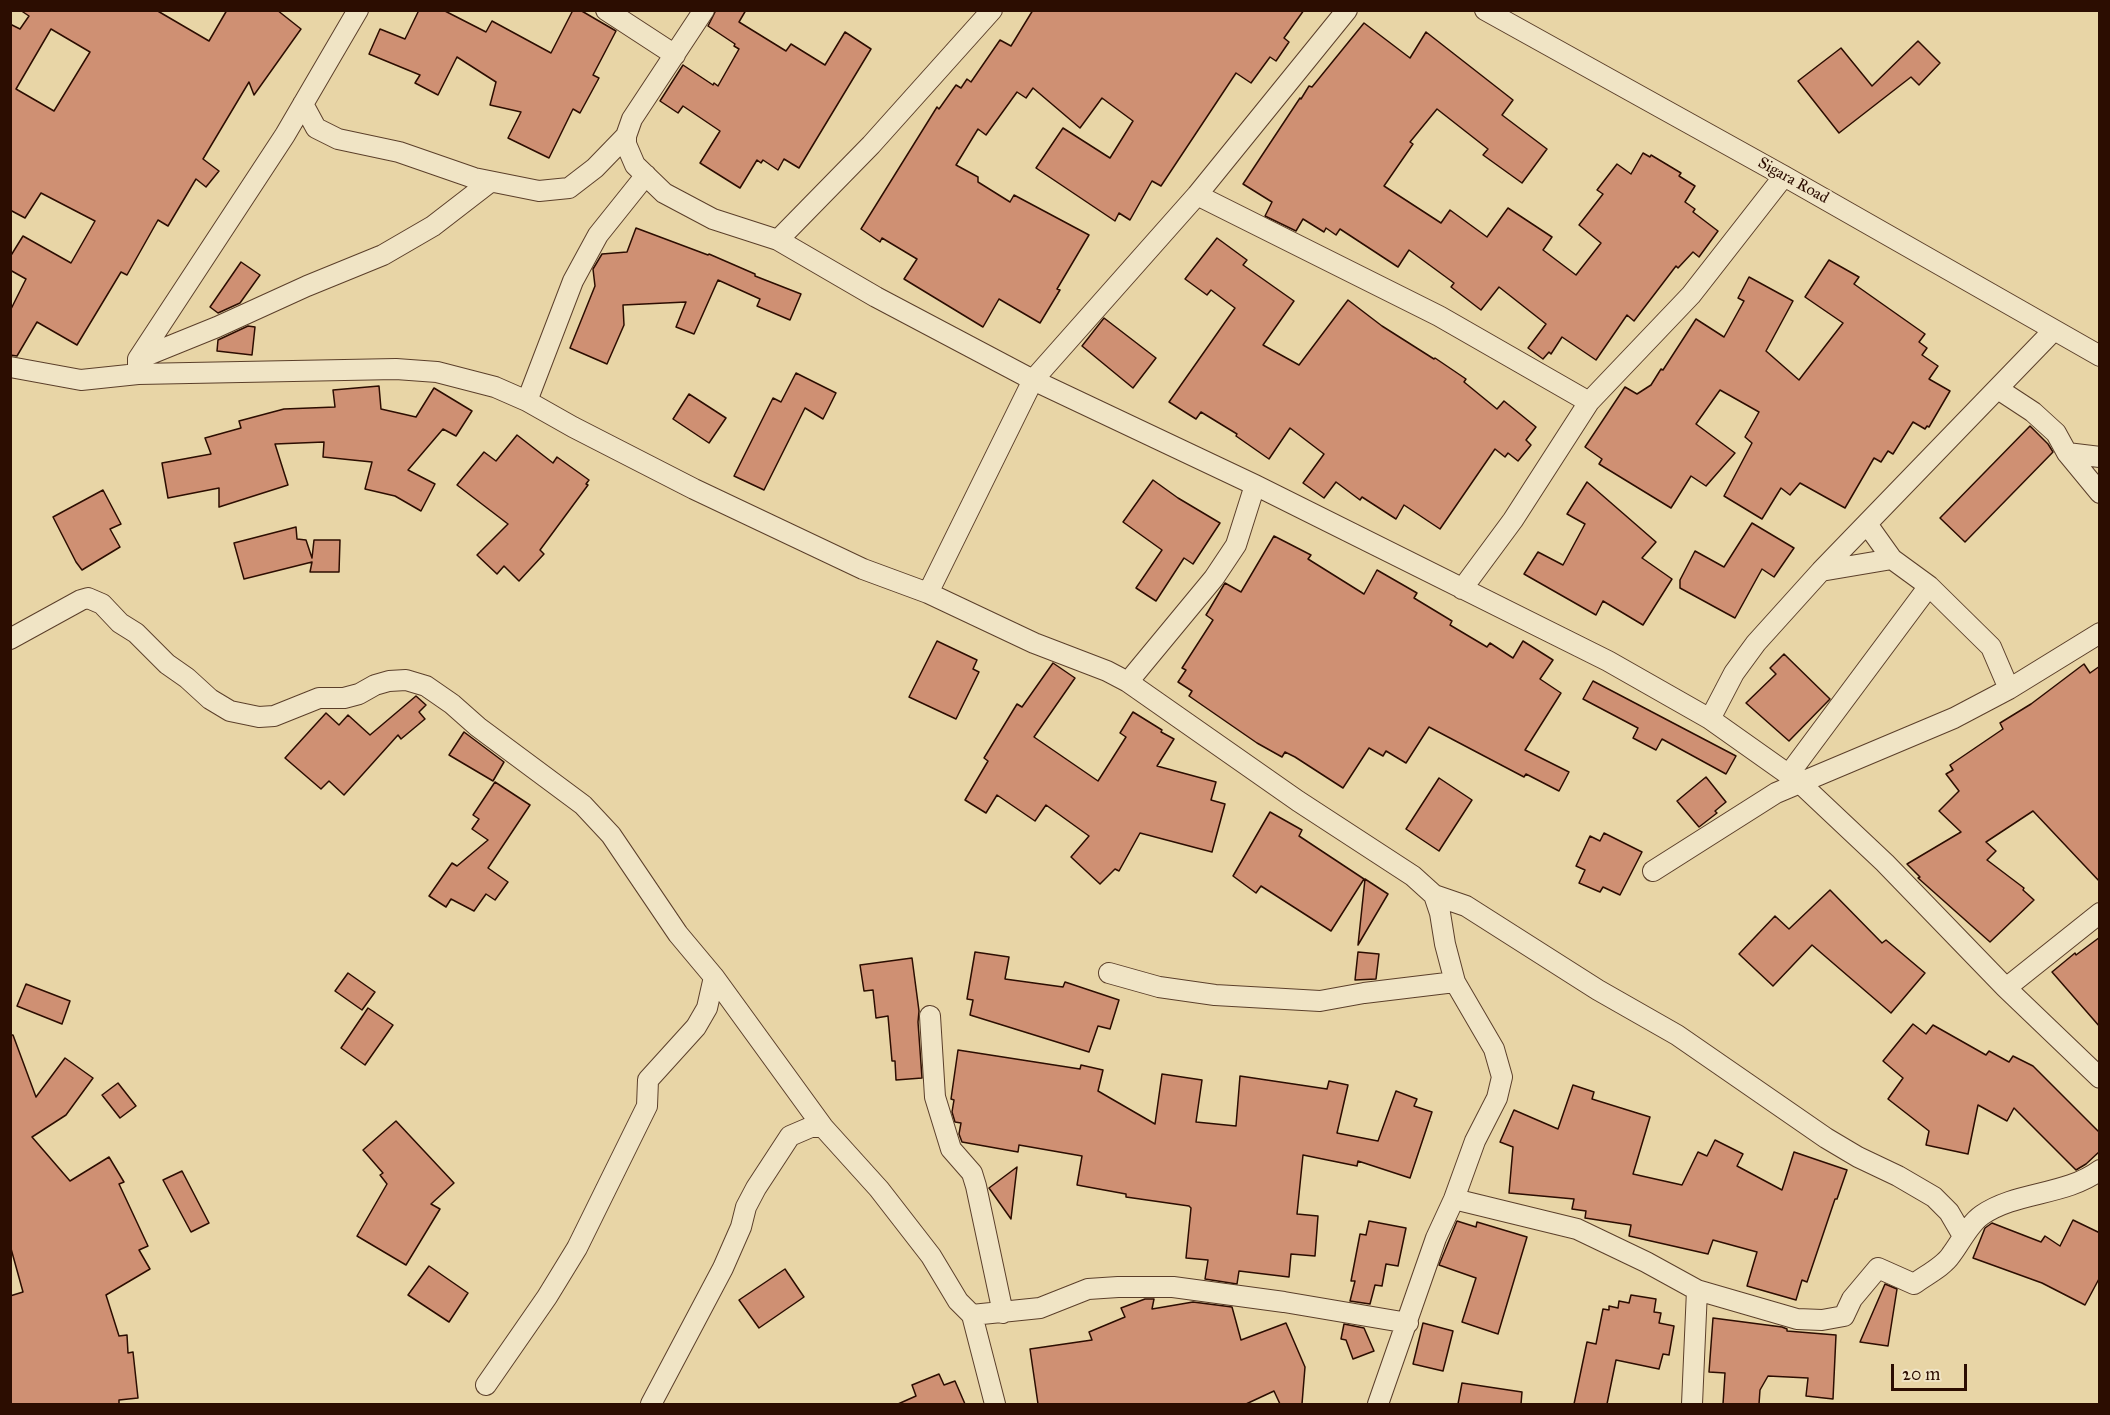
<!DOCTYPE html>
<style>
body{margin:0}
#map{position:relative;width:2110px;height:1415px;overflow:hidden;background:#e8d5a6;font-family:"IM FELL Great Primer",serif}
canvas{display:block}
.frame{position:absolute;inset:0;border:12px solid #2c0d01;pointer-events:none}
.scale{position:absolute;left:1891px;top:1364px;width:76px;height:27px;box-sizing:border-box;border:3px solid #2c0d01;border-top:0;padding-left:8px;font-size:18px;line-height:21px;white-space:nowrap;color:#2c0d01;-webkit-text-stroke:4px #f0e4c5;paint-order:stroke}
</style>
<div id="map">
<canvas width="2110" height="1415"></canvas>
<div class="frame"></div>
<div class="scale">20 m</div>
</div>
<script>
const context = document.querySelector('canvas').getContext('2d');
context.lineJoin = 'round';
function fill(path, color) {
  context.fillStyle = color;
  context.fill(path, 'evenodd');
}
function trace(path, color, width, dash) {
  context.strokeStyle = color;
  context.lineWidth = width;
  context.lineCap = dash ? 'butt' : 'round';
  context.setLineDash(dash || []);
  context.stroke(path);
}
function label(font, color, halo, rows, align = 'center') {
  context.font = font + ' "IM FELL Great Primer",serif';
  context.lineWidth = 4.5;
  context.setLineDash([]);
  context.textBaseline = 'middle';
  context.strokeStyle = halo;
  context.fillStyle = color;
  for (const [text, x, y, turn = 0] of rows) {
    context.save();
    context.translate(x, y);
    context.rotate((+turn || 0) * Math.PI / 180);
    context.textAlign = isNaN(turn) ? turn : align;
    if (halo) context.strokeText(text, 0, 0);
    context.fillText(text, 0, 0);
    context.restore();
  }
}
const building = new Path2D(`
 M20,10H156L209,41L227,10H277L301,29L254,95L249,82L203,159L219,171L206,187L196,179L168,226L158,220L127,275L121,272L77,345L37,322L17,356L10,355V311L26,279L10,270V257L23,236L71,263L95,221L41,193L25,218L10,210V24L20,29L29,16ZM51,29L90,52L54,111L16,89Z
 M419,10H443L486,32L492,21L551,53L573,10H580L616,31L593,75L599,78L580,113L573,109L549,158L508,138L521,112L490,105L496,82L457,57L438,95L415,83L420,75L369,54L380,29L405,39Z
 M716,10H746L739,22L786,51L791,44L825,65L845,32L871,49L799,168L784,159L778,170L763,160L761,163L757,160L740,188L700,163L720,131L683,106L678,113L660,101L683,65L713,85L714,83L718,86L739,49L734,46L735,44L708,26Z
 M1033,10H1304L1284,38L1289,42L1276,61L1270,57L1251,83L1236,73L1161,186L1152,181L1130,220L1119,213L1115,221L1036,168L1063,128L1110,158L1133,121L1102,98L1080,128L1033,88L1026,98L1017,92L986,135L978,129L956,165L978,177V182L1010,202L1014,195L1089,235L1057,289L1060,290L1040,323L999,299L983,327L904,279L917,259L882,238L880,242L861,229L937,107L939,109L956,85L961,88L967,79L971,82L1000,40L1011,46Z
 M1364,23L1410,58L1426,32L1513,100L1502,115L1547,149L1522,183L1483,155L1488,149L1437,109L1410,142L1413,144L1384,186L1441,223L1450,210L1487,237L1508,208L1552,237L1543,250L1576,275L1601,243L1579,225L1603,194L1597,190L1617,164L1631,174L1643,153L1650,157L1651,155L1681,173L1679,176L1695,186L1685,202L1695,209L1693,212L1718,231L1699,257L1693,252L1678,268L1676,266L1634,321L1627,315L1596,360L1562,337L1551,354L1549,352L1543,359L1528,348L1546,324L1499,287L1481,310L1451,287L1454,283L1409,250L1398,267L1340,229L1336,235L1326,228L1324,232L1303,219L1296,231L1265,216L1272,202L1243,184L1300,98L1301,99L1309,86L1312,87Z
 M1918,41L1940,63L1919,85L1911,77L1839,133L1798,81L1841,48L1872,86Z
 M636,228L708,255L709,254L755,274V276L801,294L790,320L757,306L760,299L718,280L694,334L676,327L686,302L623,305L624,325L607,364L570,348L595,286L593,269L602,254L627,252Z
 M1217,238L1247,260L1243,265L1294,301L1263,345L1299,365L1348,300L1382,326L1434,359L1435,358L1466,379L1464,382L1497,409L1504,401L1536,427L1526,440L1531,445L1518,461L1508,453L1505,457L1495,449L1440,529L1404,505L1396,519L1362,497L1360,500L1336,482L1324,498L1303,483L1324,454L1290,428L1269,459L1236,436L1237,434L1201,412L1196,419L1169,402L1235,308L1211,290L1207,295L1185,279Z
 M1829,260L1859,277L1854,284L1925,334L1919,342L1927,348L1922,355L1938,366L1929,379L1950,391L1929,427L1927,426L1925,429L1913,422L1893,454L1888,451L1881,462L1874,458L1845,508L1800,483L1790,495L1781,488L1762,519L1724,496L1752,443L1745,437L1759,412L1720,390L1696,424L1735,453L1706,486L1691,476L1671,508L1599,464L1602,459L1585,447L1625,387L1637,394L1651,385L1661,369L1663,370L1696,319L1724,337L1744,301L1738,298L1749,277L1793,301L1766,351L1799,380L1843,323L1805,297Z
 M241,262L260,275L240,303L218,313L210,307Z
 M1104,318L1156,358L1133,388L1082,346Z
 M248,326L255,327L252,355L217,351L218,340Z
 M796,373L836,393L823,419L805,408L764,490L734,476L773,398L781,402Z
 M379,386L381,409L416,417L434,388L472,411L456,436L443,429L408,470L435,484L421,511L395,496L365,489L372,462L323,457L324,442L275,444L288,485L219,507V488L168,498L162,463L211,454L205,438L241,428L239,421L284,409L335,407L333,390Z
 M689,394L726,418L709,443L673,419Z
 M2030,426L2048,444L2053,452L1965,542L1940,518Z
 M517,435L553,463L557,457L589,480L586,484L588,485L540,550L544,554L519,581L504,566L497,574L477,555L508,524L457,485L484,452L496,461Z
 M1153,480L1178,498L1220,523L1193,564L1184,558L1156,601L1136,588L1162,550L1123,522Z
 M1587,482L1656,542L1642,558L1672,579L1643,625L1603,601L1596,615L1524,574L1538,552L1563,565L1585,524L1567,514Z
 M103,490L121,524L110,529L120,547L82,570L76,562L53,517Z
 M1752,523L1794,548L1774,577L1762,569L1735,618L1680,588V580L1695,551L1724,567Z
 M296,527L297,539L306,540L312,558L314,540H340L339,572H310L312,562L244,579L234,543Z
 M1274,536L1311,555L1308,559L1364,594L1377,570L1417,593L1414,598L1452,621L1450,625L1487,647L1490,643L1513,658L1523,641L1553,660L1540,679L1561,693L1525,750L1569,772L1559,791L1526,774L1524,777L1429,727L1406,763L1386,751L1383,756L1369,748L1343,788L1295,757L1285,752L1282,757L1257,743L1189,696L1192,691L1178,682L1186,670L1182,668L1213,620L1206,615L1225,583L1241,592Z
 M937,641L977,660L973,669L979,672L956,719L909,697Z
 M1784,654L1830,699L1789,741L1746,703L1776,674L1770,668Z
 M1053,663L1075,678L1034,737L1098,781L1126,737L1120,733L1133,712L1162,730L1161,732L1174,739L1157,766L1216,782L1211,800L1225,804L1212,852L1140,833L1119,871L1115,869L1100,884L1071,857L1089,836L1046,805L1035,821L997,795L986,813L965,800L988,761L984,758L1017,704L1022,707Z
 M2084,664L2090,673L2100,666V882L2033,811L1986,842L1996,851L1987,860L2024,888L2023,890L2034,900L1990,942L1918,878L1920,877L1907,864L1961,832L1939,811L1959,791L1946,774L1953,770L1950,765L2003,729L2000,723L2031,704Z
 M1593,681L1736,756L1726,774L1662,739L1656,750L1633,738L1638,728L1583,699Z
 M416,696L426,705L419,712L425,719L401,739L398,735L344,795L329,781L321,789L285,758L326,713L339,725L348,715L370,735Z
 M464,732L504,762L493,781L449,755Z
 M1706,777L1726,802L1715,811L1717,813L1699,827L1677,801Z
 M1439,778L1472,800L1439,851L1406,829Z
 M495,782L530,805L488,868L508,882L495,900L486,894L474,911L451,899L446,907L429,896L452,863L457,866L488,840L472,829L479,819L473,815Z
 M1270,812L1302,830L1299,836L1364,879L1331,931L1261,886L1256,893L1233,876Z
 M1604,833L1642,852L1620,895L1603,887L1600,892L1579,883L1585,870L1576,866L1590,836L1600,841Z
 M1365,879L1388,894L1358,945Z
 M1830,890L1882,943L1886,940L1925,973L1891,1013L1812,945L1773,986L1739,954L1775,916L1789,929Z
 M2100,937V1027L2052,972L2075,953L2076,955Z
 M975,952L1009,957L1005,979L1063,987L1065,982L1119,1000L1110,1029L1098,1026L1089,1052L970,1015L973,1000L967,999Z
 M1358,952L1379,954L1376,979L1355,980Z
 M912,958L919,1011L918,1022L922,1078L896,1080L895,1061H892L888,1016L876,1018L873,990L864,991L860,965Z
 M348,973L375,992L362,1010L335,991Z
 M26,984L70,1001L62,1024L17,1006Z
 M368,1008L393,1025L365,1065L341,1048Z
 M1913,1024L1926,1034L1933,1025L1986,1055L1989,1051L2009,1062L2013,1056L2033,1066L2100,1133V1151L2086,1164L2076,1170L2014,1108L2007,1121L1978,1105L1968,1154L1926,1145L1929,1131L1888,1099L1903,1078L1883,1061Z
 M10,1035H13L36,1097L65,1058L93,1078L66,1115L32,1137L70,1181L109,1157L124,1182L119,1184L148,1246L139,1250L150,1269L106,1295L119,1336L127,1335L128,1353L133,1352L138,1398L119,1400V1404H10V1296L23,1292L10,1245Z
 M958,1050L1080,1069L1081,1065L1103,1070L1098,1091L1155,1124L1162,1074L1202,1080L1196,1122L1236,1126L1240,1076L1327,1089L1329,1081L1348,1085L1337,1133L1378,1141L1396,1091L1417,1099L1414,1106L1432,1112L1410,1178L1358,1161L1357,1166L1303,1155L1297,1214L1318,1216L1315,1256L1291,1254L1289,1277L1239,1271L1237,1284L1205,1279L1208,1260L1186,1258L1191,1208L1189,1206L1126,1197V1194L1077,1185L1082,1156L1019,1145L1018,1152L962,1142L959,1134L961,1123L955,1122L952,1112L954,1100L951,1099Z
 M118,1083L136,1106L120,1118L102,1095Z
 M1573,1085L1594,1092L1592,1099L1650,1117L1633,1174L1682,1185L1698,1152L1707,1156L1715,1140L1743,1154L1737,1166L1782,1190L1794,1152L1847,1170L1837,1199H1835L1807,1282L1802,1280L1796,1300L1747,1286L1757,1252L1713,1240L1708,1254L1629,1236L1631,1225L1585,1218L1586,1211L1572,1209L1574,1199L1509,1193L1513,1147L1500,1142L1514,1110L1558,1129Z
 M396,1121L454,1183L431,1204L440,1209L406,1265L357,1236L387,1184L380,1175L383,1173L363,1150Z
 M1017,1167L1011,1219L989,1188Z
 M182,1171L209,1223L191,1232L163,1180Z
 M2073,1220L2100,1233V1277L2085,1305L2042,1283L1973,1258L1985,1228L1992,1223L2041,1242L2045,1236L2060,1246Z
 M1369,1221L1406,1228L1398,1266L1386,1264L1382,1286L1375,1285L1370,1304L1350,1301L1355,1281H1351L1360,1234L1366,1235Z
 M1457,1221L1476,1227L1477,1222L1527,1237L1498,1334L1462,1322L1476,1278L1439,1265Z
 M429,1266L468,1293L449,1322L408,1295Z
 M785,1269L804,1297L759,1328L739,1300Z
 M1885,1284L1897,1289L1888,1346L1860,1342Z
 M1631,1295L1656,1299L1654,1312L1661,1313L1659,1323L1674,1326L1669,1355L1663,1354L1659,1369L1616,1360L1607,1404H1574L1587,1342L1596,1344L1603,1309L1609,1310V1306L1618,1308L1619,1301L1629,1303Z
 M1145,1299H1154L1152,1309L1193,1302L1232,1307L1241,1340L1286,1323L1305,1367L1302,1404H1280L1274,1391L1246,1404H1038L1030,1349L1092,1340L1089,1332L1125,1317L1121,1308Z
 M1713,1318L1782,1327L1787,1329V1331L1836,1335L1833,1399L1806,1396L1808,1378L1768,1376L1760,1390L1759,1404H1723L1725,1373L1709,1372Z
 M1423,1323L1453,1331L1443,1371L1413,1364Z
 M1344,1324L1364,1328L1374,1351L1353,1359L1346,1340L1341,1339Z
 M939,1374L944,1385L955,1381L965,1404H898L916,1396L912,1385Z
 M1462,1383L1522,1392L1521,1404H1458Z`);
fill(building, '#cf9073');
trace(building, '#2c0d01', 1.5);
const minor = new Path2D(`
 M606,10L675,55
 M704,10L632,119L626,136V144L635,165L664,193L713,219L778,240L876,297L1033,380L1255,485L1608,661L1710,719L1799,782L1885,863L2006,988L2100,1078
 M1485,10L1784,176L2100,356
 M303,104L316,128L338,139L399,152L474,178L539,191L569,188L595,168L626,136
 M1197,195L1439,316L1589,402
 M778,240L871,145L992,10
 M138,359L217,327L307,286L383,255L433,226L490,182
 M10,367L81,380L138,374L396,369L437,372L495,387L527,401L573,427L694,489L863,569L928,593L1034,643L1107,671L1128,682L1298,801L1413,876L1434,895L1440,913L1445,944L1455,982L1494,1049L1502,1077L1497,1098L1475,1141L1454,1199L1436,1238L1378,1404
 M138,374V359L285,135L358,10
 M1998,389L2033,412L2056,433L2067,453L2100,493
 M527,401L573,281L598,235L646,175
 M2067,453L2100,457
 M1867,524L1892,559L1929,586L1991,647L2009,689
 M1821,571L1892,559
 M1462,589L1513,520L1589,402L1691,295L1784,176
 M928,593L1033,380L1197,195L1347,10
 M10,639L81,600L88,598L102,604L120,623L136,633L167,664L187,678L210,699L230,711L259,717L274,716L319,698H344L359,694L375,685L389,681L406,680L426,686L452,704L478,727L583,805L611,835L678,934L714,977L823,1127L879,1189L931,1256L958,1301L972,1315L1040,1308L1088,1289L1118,1287H1173L1284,1302L1408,1323
 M1128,682L1214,578L1236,545L1255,485
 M1710,719L1734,673L1756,643L1821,571L2054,330
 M1789,774L1929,586
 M1653,871L1776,793L1954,718L2009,689L2100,633
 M1434,895L1466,906L1598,990L1677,1035L1826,1138L1858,1157L1898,1176L1934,1197L1949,1212L1963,1236
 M1109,973L1159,987L1215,995L1320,1001L1364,993L1455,982
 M2006,988L2100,913
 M930,1016L935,1097L951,1149L972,1173L976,1186L1003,1313
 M1454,1199L1577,1229L1646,1262L1697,1290L1797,1319L1822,1320L1844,1316L1852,1299L1878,1268L1914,1284C1926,1275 1943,1267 1951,1255C1961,1242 1969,1224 1982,1215C2017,1191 2065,1196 2100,1170
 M972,1315L995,1404
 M486,1385L547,1297L577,1248L647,1106L648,1080L696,1027L707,1008L714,977
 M651,1404L723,1268L741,1227L746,1207L756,1188L790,1136L811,1127H823
 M1692,1404L1697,1290`);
trace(minor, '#5b3f2a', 22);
trace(minor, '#f0e4c5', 20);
label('16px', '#2c0d01', '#f0e4c5', [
 ["Sigara Road",1793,181,29]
]);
</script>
